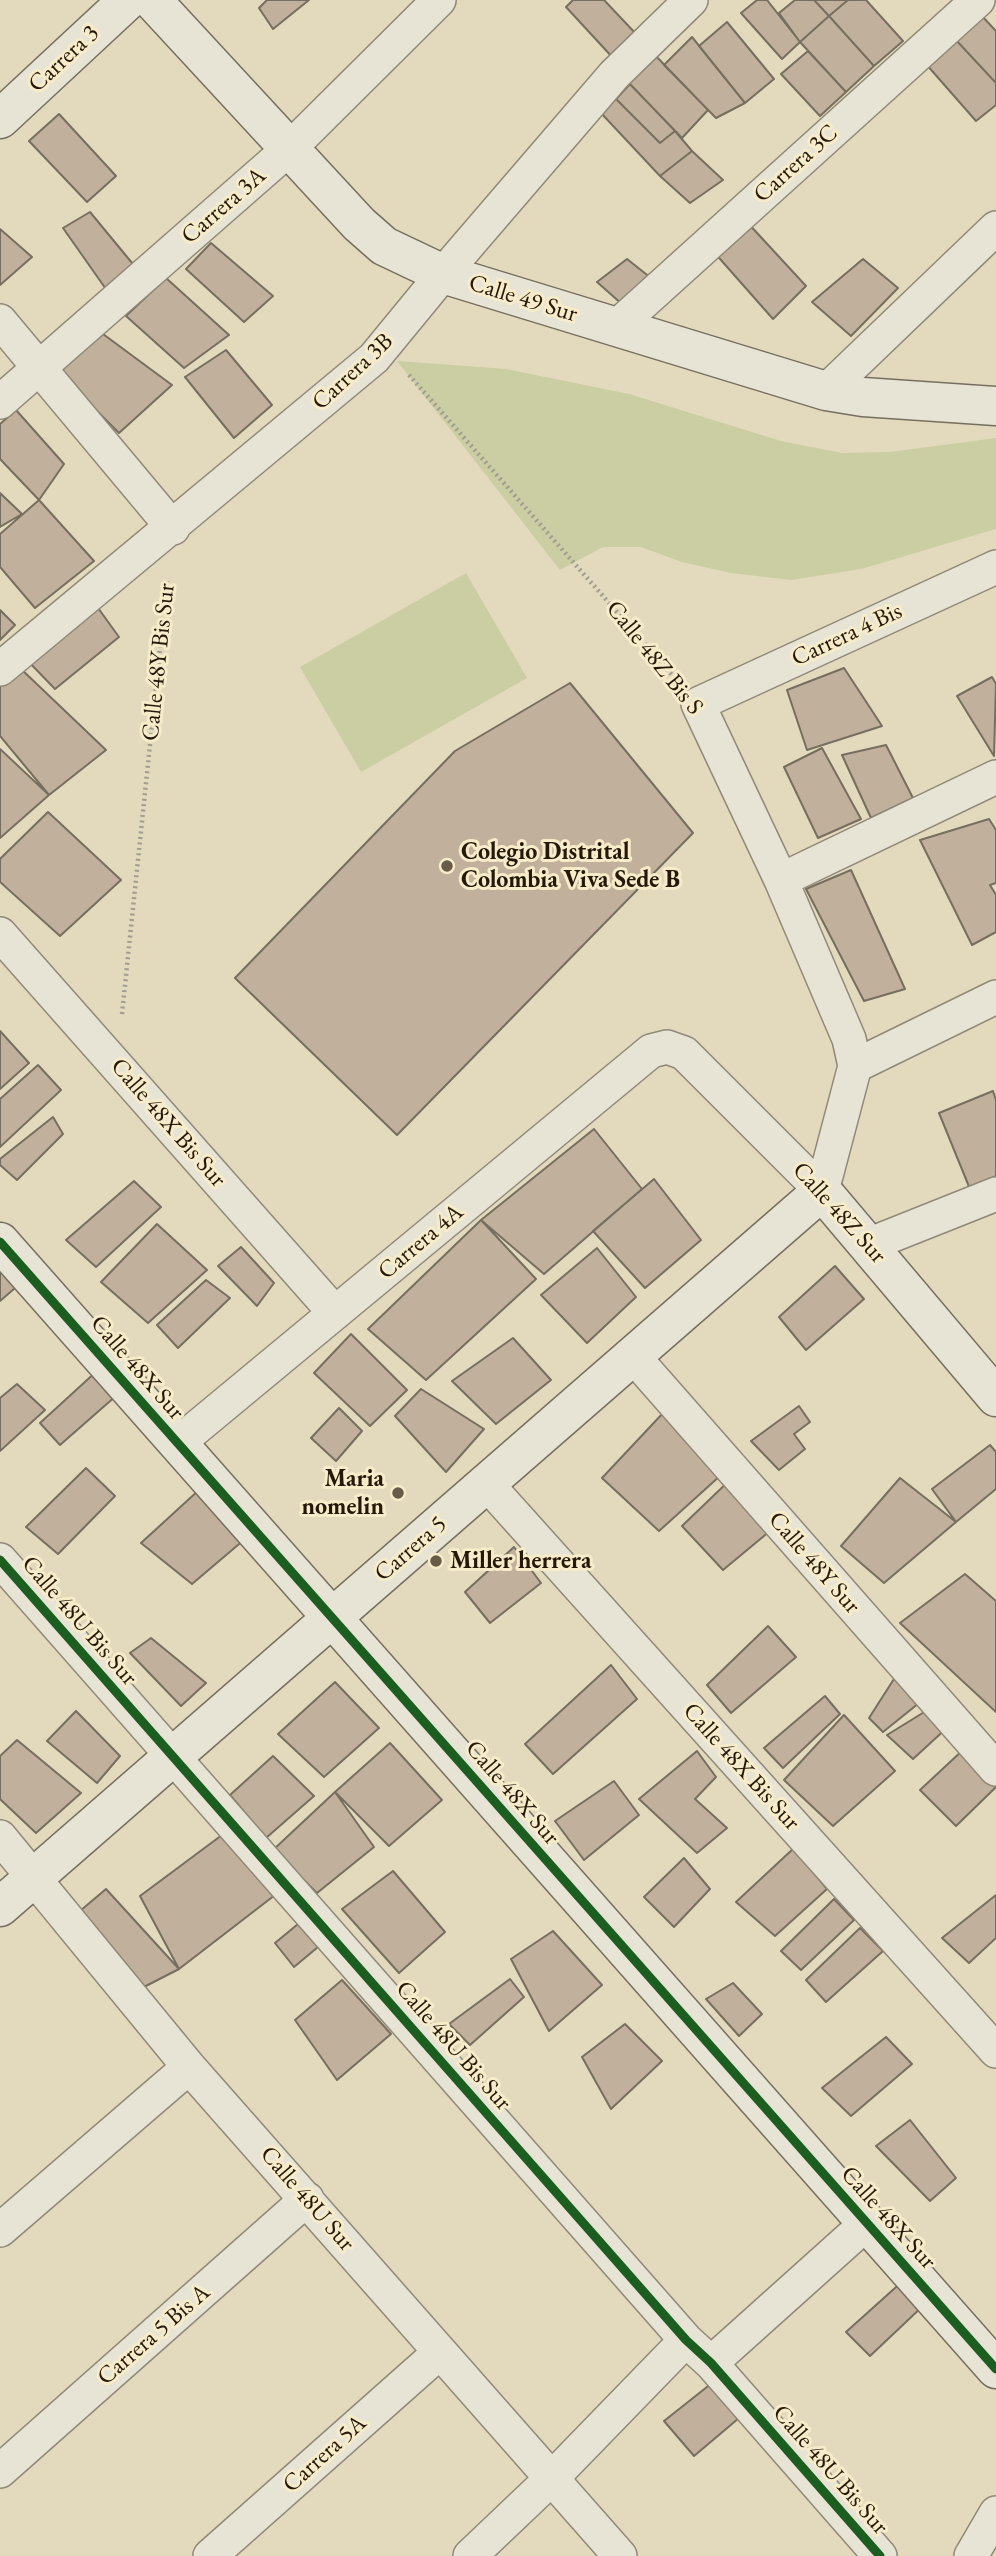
<!DOCTYPE html>
<style>
body{margin:0}
canvas{display:block;background:#e3d9bd}
</style>
<canvas width="996" height="2556"></canvas>
<script>
const context = document.querySelector('canvas').getContext('2d');
context.lineJoin = 'round';
function fill(path, color) {
  context.fillStyle = color;
  context.fill(path, 'evenodd');
}
function trace(path, color, width, dash) {
  context.strokeStyle = color;
  context.lineWidth = width;
  context.lineCap = dash ? 'butt' : 'round';
  context.setLineDash(dash || []);
  context.stroke(path);
}
function label(font, color, halo, rows, align = 'center') {
  context.font = font + ' "EB Garamond",serif';
  context.lineWidth = 6;
  context.setLineDash([]);
  context.textBaseline = 'middle';
  context.strokeStyle = halo;
  context.fillStyle = color;
  for (const [text, x, y, turn = 0] of rows) {
    context.save();
    context.translate(x, y);
    context.rotate((+turn || 0) * Math.PI / 180);
    context.textAlign = isNaN(turn) ? turn : align;
    if (halo) context.strokeText(text, 0, 0);
    context.fillText(text, 0, 0);
    context.restore();
  }
}
fill(new Path2D(`
 M397,361L506,369L629,394L781,441L842,453L890,452L996,438V529L861,569L791,580L731,573L682,562L641,547H603L560,570Z
 M466,573L527,678L361,772L300,667Z`), '#cbcda2');
const building = new Path2D(`
 M267,0H309L273,29L259,8Z
 M573,0H604L638,36L614,59L566,7Z
 M757,0H767L800,42L782,59L741,13Z
 M795,0H814L829,16L800,42L779,13Z
 M814,0H848L829,16Z
 M848,0H866L903,41L874,66L829,16Z
 M981,15L996,31V83L955,39Z
 M829,16L874,66L846,92L800,42Z
 M727,22L774,79L745,103L699,46Z
 M692,37L745,103L716,118L664,65Z
 M955,39L996,83V105L976,121L926,64Z
 M808,51L846,92L820,116L781,74Z
 M652,52L708,110L682,138L625,79Z
 M630,84L675,131L660,143L616,99Z
 M616,99L660,143L675,131L692,151L660,176L601,113Z
 M59,114L116,176L87,202L29,141Z
 M692,151L723,180L690,203L660,176Z
 M90,212L137,269L108,292L63,228Z
 M746,221L806,286L773,319L713,251Z
 M0,229L32,257L0,285Z
 M211,243L273,296L244,322L186,269Z
 M627,259L651,278L623,305L597,282Z
 M863,259L898,288L851,336L812,302Z
 M166,278L229,335L184,368L126,316Z
 M103,334L172,385L119,433L58,372Z
 M226,350L272,405L234,438L185,377Z
 M16,410L64,464L39,500L0,459V424Z
 M0,493L22,514L0,527Z
 M39,500L94,561L35,608L0,567V534Z
 M93,601L119,637L55,689L25,658Z
 M0,610L15,625L0,640Z
 M20,668L106,750L49,795L0,736V683Z
 M844,668L882,726L807,750L787,690Z
 M992,677L996,684L994,756L957,696Z
 M570,683L693,833L397,1135L235,978L455,751Z
 M886,745L913,798L871,818L842,755Z
 M822,748L861,819L818,838L784,767Z
 M0,749L49,795L0,838Z
 M48,812L121,880L60,936L0,882V859Z
 M989,819L996,830V883L990,885L996,895V932L972,945L920,840Z
 M851,870L905,989L864,1001L806,889Z
 M0,1031L29,1063L0,1089Z
 M38,1065L61,1090L0,1147V1099Z
 M993,1091L996,1100V1176L970,1189L939,1113Z
 M53,1117L63,1134L17,1180L0,1165V1159Z
 M594,1129L642,1189L544,1274L481,1220Z
 M654,1179L701,1240L645,1288L593,1231Z
 M134,1181L161,1207L96,1267L66,1240Z
 M481,1220L536,1279L426,1380L368,1329Z
 M157,1224L207,1270L148,1323L101,1282Z
 M241,1247L274,1283L257,1306L218,1266Z
 M597,1248L636,1297L587,1343L541,1295Z
 M0,1260L22,1282L0,1301Z
 M835,1266L864,1299L806,1350L779,1317Z
 M206,1280L230,1298L178,1348L157,1325Z
 M351,1334L407,1390L370,1426L314,1373Z
 M513,1338L551,1380L496,1424L452,1381Z
 M98,1370L117,1395L60,1445L40,1423Z
 M17,1384L45,1410L0,1451V1398Z
 M421,1389L484,1429L446,1472L395,1416Z
 M799,1406L810,1422L794,1434L805,1449L779,1470L751,1441Z
 M339,1408L362,1431L336,1461L311,1438Z
 M664,1412L721,1475L659,1531L602,1478Z
 M990,1445L996,1452V1489L956,1522L932,1489Z
 M86,1468L115,1496L58,1554L26,1527Z
 M733,1477L776,1526L723,1570L682,1526Z
 M900,1478L956,1522L884,1583L841,1546Z
 M200,1489L245,1539L192,1584L141,1543Z
 M514,1547L541,1583L490,1623L465,1592Z
 M965,1574L996,1601V1712L900,1623Z
 M768,1626L796,1657L731,1713L707,1685Z
 M151,1638L206,1683L181,1706L130,1653Z
 M611,1665L637,1699L553,1774L525,1744Z
 M901,1668L924,1699L883,1732L869,1718Z
 M335,1682L379,1728L324,1777L278,1734Z
 M825,1696L840,1714L783,1768L764,1748Z
 M934,1706L950,1725L913,1759L887,1735Z
 M76,1711L120,1756L97,1783L47,1741Z
 M844,1715L895,1771L833,1826L784,1780Z
 M17,1740L81,1793L36,1833L0,1799V1756Z
 M390,1743L442,1800L389,1846L335,1792Z
 M964,1749L996,1783V1787L956,1826L920,1790Z
 M697,1751L716,1777L695,1799L727,1828L697,1853L639,1799Z
 M273,1756L314,1796L266,1838L230,1795Z
 M614,1781L639,1815L584,1860L555,1821Z
 M335,1792L374,1847L317,1893L273,1850Z
 M222,1835L275,1895L179,1969L140,1896Z
 M794,1848L827,1889L775,1936L736,1902Z
 M684,1858L710,1889L674,1927L644,1897Z
 M393,1871L445,1932L399,1973L342,1909Z
 M106,1889L179,1969L142,1988L80,1911Z
 M996,1895V1938L969,1963L942,1938Z
 M834,1899L854,1920L801,1970L781,1951Z
 M298,1924L318,1947L294,1967L275,1943Z
 M860,1928L883,1951L826,2002L806,1980Z
 M553,1931L602,1985L549,2031L511,1959Z
 M510,1979L524,1997L470,2045L449,2024Z
 M342,1980L391,2034L337,2080L295,2020Z
 M733,1983L762,2014L739,2036L706,1999Z
 M625,2024L662,2061L611,2109L582,2057Z
 M886,2037L912,2064L851,2116L822,2088Z
 M910,2120L956,2178L930,2201L876,2146Z
 M905,2279L925,2304L870,2356L846,2332Z
 M717,2379L745,2413L694,2456L664,2421Z`);
fill(building, '#c1b09b');
trace(building, '#766f5f', 2);
const street = new Path2D(`
 M0,321L173,528
 M615,328L978,0
 M826,391L996,228
 M0,402L290,148L439,0
 M0,669L374,358L443,274L614,75L691,0
 M781,880L996,777
 M0,934L335,1313
 M855,1066L996,997
 M822,1191L855,1066L849,1039L781,880L698,704L996,567
 M868,1245L996,1194
 M633,1356L996,1769
 M178,1443L651,1051L667,1047L684,1053L822,1191
 M486,1483L996,2051
 M0,1560L686,2340L711,2363L880,2556
 M0,1837L189,2067L620,2556
 M0,2230L189,2067
 M711,2363L867,2223
 M0,2471L307,2199
 M210,2556L440,2352
 M470,2556L552,2478L686,2340
 M971,2556L996,2513`);
const secondary = new Path2D(`
 M152,0L359,224L384,246L443,274L826,391L863,397L996,406
 M0,119L128,0
 M0,1242L996,2369
 M0,1907L822,1191L996,1397`);
trace(street, '#908978', 36);
trace(secondary, '#766f5f', 41);
trace(new Path2D(`
 M409,375L674,677
 M122,1014L167,581`), '#a29d91', 4.5, [2, 3.5]);
trace(street, '#e7e3d5', 33);
trace(secondary, '#e7e3d5', 38);
trace(new Path2D(`
 M0,1242L996,2369
 M0,1560L686,2340L711,2363L880,2556`), '#1b5e20', 9);
for (const [x, y, r, color] of [
 [447,866,7,"#685c48"],
 [398,1493,7,"#685c48"],
 [436,1561,7,"#685c48"]
]) {
  const dot = new Path2D();
  dot.arc(x, y, r, 0, 2 * Math.PI);
  context.fillStyle = color;
  context.fill(dot);
  trace(dot, '#f7ecca', 2.5);
}
label('24px', '#261809', '#f7ecca', [
 ["Carrera 3",64,59,-43],
 ["Carrera 3C",796,164,-42],
 ["Carrera 3A",224,206,-41],
 ["Calle 49 Sur",523,299,17],
 ["Carrera 3B",353,372,-43],
 ["Carrera 4 Bis",847,635,-25],
 ["Calle 48Z Bis S",654,658,51],
 ["Calle 48Y Bis Sur",159,662,-84],
 ["Calle 48X Bis Sur",168,1123,49],
 ["Calle 48Z Sur",839,1213,48],
 ["Carrera 4A",421,1242,-40],
 ["Calle 48X Sur",137,1368,49],
 ["Carrera 5",411,1549,-41],
 ["Calle 48Y Sur",814,1563,49],
 ["Calle 48U Bis Sur",79,1621,49],
 ["Calle 48X Bis Sur",741,1767,48],
 ["Calle 48X Sur",512,1793,49],
 ["Calle 48U Bis Sur",453,2046,49],
 ["Calle 48U Sur",307,2199,49],
 ["Calle 48X Sur",888,2218,48],
 ["Carrera 5 Bis A",154,2335,-41],
 ["Carrera 5A",325,2454,-42],
 ["Calle 48U Bis Sur",830,2470,49]
]);
label('bold 24px', '#261809', '#f7ecca', [
 ["Colegio Distrital",461,852],
 ["Colombia Viva Sede B",461,880],
 ["Maria",384,1479,"right"],
 ["nomelin",384,1507,"right"],
 ["Miller herrera",450,1561]
], 'left');
</script>
